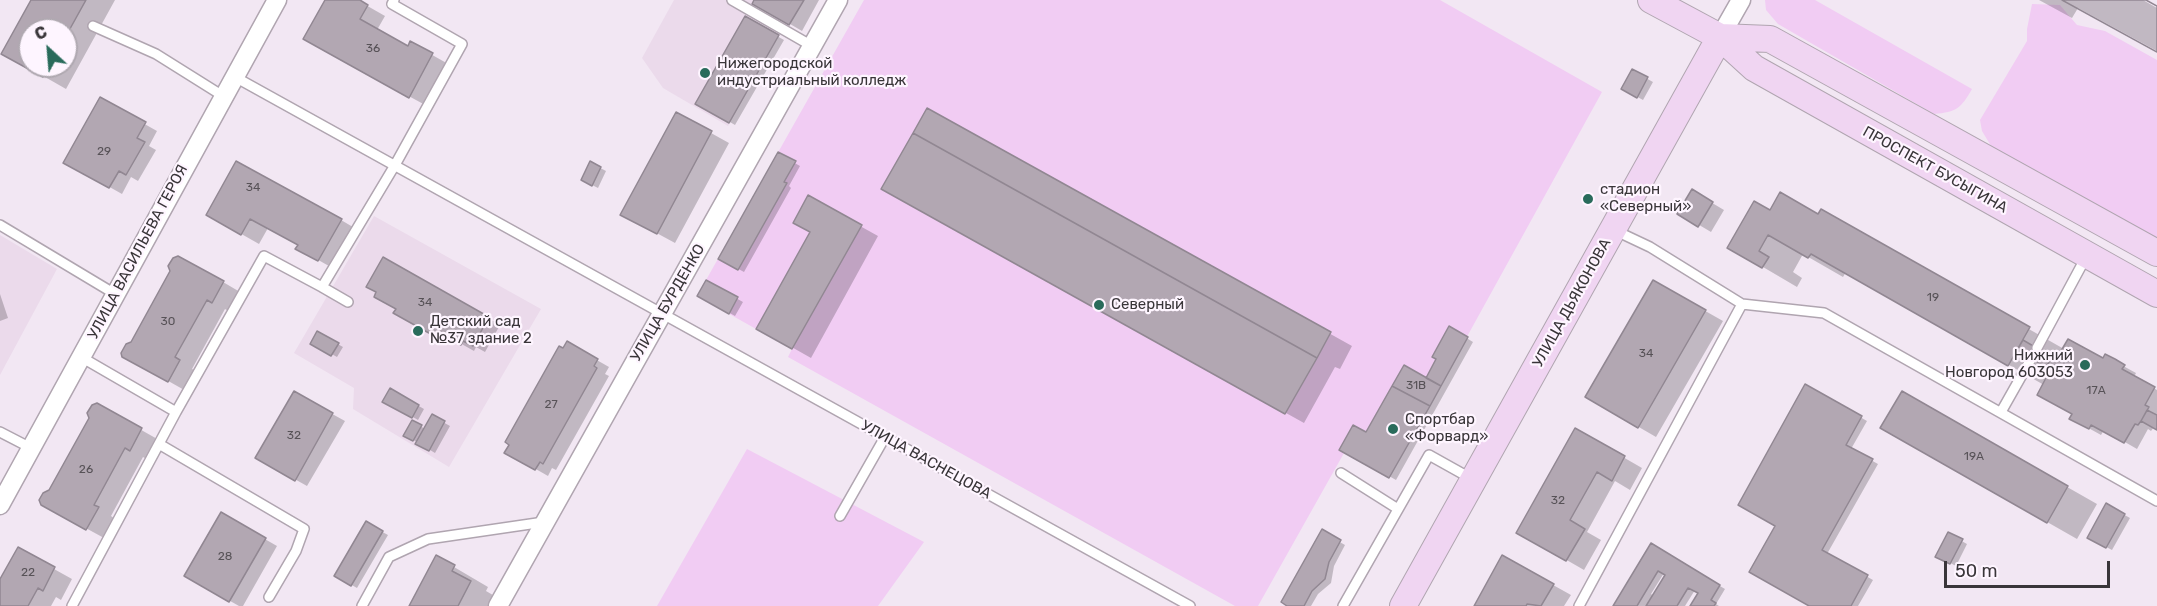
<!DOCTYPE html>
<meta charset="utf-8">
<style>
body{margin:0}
#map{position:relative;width:2157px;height:606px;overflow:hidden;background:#f2e7f3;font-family:Rubik,sans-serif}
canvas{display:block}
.north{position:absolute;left:18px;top:18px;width:60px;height:60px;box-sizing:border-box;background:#fef5ff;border:2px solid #afa8b0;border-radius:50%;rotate:334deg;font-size:16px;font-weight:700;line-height:24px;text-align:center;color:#393539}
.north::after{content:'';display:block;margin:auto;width:21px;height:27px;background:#296b5b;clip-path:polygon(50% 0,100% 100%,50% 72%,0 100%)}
.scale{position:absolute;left:1944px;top:561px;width:166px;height:27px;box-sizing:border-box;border:3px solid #393539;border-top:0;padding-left:8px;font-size:18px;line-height:21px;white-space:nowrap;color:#393539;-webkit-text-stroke:4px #fef5ff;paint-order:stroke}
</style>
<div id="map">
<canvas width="2157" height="606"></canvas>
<div class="north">С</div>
<div class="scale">50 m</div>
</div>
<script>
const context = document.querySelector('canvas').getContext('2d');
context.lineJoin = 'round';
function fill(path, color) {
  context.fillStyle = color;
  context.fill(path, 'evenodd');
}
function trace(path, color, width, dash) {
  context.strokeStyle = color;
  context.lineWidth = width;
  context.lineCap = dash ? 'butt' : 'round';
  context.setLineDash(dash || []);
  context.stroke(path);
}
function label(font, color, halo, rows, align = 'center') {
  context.font = font + ' Rubik,sans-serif';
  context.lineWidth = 4.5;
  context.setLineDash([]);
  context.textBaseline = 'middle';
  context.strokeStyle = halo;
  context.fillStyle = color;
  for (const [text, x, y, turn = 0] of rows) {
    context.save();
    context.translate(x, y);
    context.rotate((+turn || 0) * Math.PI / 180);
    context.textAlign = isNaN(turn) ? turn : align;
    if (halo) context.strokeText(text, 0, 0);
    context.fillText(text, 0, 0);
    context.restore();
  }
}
fill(new Path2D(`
 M674,0H804L789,25L785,24L728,126L663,88L642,58Z
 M374,216L541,309L449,467L353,409L354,388L294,353Z
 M0,235L57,269L0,375Z`), '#ebdaeb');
fill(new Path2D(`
 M864,0H1440L1602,92L1389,478L1344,453L1258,606H1235L788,357L792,349L697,296Z
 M1765,0H1815L1972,89C1961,108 1957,112 1934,114L1778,24L1766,10Z
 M2032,4L2060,5L2077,25L2105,31L2157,60V238L1991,146L1982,131L1980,120L2027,41V29Z
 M747,449L924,542L878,606H657Z`), '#f1ccf3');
fill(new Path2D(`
 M33,0H115L66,89L3,53ZM30,30H66V66H30Z
 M326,0H357L385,16L377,30L408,48L411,43L450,65L427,106L322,49Z
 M756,0H819L802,31L754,3Z
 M2039,0H2143L2157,8V51L2078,8L2072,18Z
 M745,18L784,40L735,125L697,103Z
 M1633,71L1653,82L1643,100L1623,89Z
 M100,99L157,131L149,146L156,150L138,181L131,177L122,194L65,162Z
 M928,110L1352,346L1340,369L1335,367L1304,423L901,199Z
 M711,133L729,143L675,243L640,224Z
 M779,154L800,166L789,186L791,188L744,272L720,259Z
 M591,163L606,171L598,188L588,183Z
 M1692,191L1724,210L1711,232L1679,213Z
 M808,197L878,236L811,358L758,328L812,232Z
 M1821,211L2064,349L2103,360L2105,356L2136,373L2134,377L2157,390V428L2154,427L2151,431L2148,429L2137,449L2104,430L2101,435L2083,425L2044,385L1846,272L1843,277L1803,254L1793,272L1802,278L1797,287L1729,247L1770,212L1818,216Z
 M208,215L341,220L358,230L336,270L297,248L299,245L268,228L259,244Z
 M383,259L500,325L485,352L476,347L474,351L451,338L448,342L395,313L398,309Z
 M223,282L240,292L230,312L225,309L192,369L197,371L186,391L124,356Z
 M707,282L743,302L735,316L699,296Z
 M1654,282L1723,321L1656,437L1587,397Z
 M0,294L8,318L0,321Z
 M1450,328L1473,342L1396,480L1341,449L1367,434L1427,380L1438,359Z
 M318,333L343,347L337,357L312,343Z
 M567,343L609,367L605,374L609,376L556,470L552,468L548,476L506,452Z
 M1806,386L1867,421L1851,449L1878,464L1827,554L1873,580L1858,606H1812L1777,526Z
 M391,390L424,409L418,420L385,401Z
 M294,393L345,421L307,486L257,458Z
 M1902,393L2097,504L2077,539L1882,428Z
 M97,405L159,440L148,460L143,457L111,516L115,519L104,538L60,514L50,491Z
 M432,416L450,426L435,453L405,435L413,422L425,429Z
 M1576,430L1642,468L1630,490L1615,481L1587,532L1601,540L1584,570L1518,532Z
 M2107,505L2130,518L2112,550L2089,538Z
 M221,514L277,546L243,606H239L186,576Z
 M366,523L388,535L357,588L336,576Z
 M1322,532L1345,545L1334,566L1331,583L1318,594L1311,606H1290Z
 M1949,534L1967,544L1956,566L1937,556Z
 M1651,545L1725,589L1716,604L1719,606H1692L1700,593L1695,590L1685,606H1615ZM1664,573L1667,575L1654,596L1651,594Z
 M18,549L72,579L61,600L56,597L51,606H0V582Z
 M1503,557L1571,595L1564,606H1475Z
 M454,567L488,587L486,591L505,602L503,606H410Z`), '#0003');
const building = new Path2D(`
 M31,0H86L66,36V30H30V66H49L43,77L1,54Z
 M325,0H360L368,5L360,19L408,46L410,41L433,53L409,98L303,39Z
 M754,0H804L789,25L752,4Z
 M2062,0H2146L2157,6V52Z
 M2062,0H2146L2157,6V52Z
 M745,16L779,35L729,123L695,104Z
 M1632,69L1648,77L1637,98L1621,89Z
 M100,97L146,122L137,138L145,142L126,175L119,171L109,188L63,163Z
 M927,108L1331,332L1317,358L913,133Z
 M676,112L712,131L657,234L620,215Z
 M913,133L1317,358L1285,414L881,189Z
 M778,152L796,161L784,182L787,183L738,270L718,259Z
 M236,161L342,219L318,261L295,249L298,245L250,219L241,235L206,215Z
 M590,161L601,167L592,186L581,180Z
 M1692,189L1713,202L1698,227L1677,214Z
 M1780,192L1818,214L1821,209L2030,327L2008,366L1811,254L1808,258L1768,235L1759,251L1769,257L1762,268L1727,248L1754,201L1770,210Z
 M808,195L862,225L792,349L756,329L810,232L793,223Z
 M178,256L224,281L212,303L207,300L175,357L180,360L168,382L122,357L121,353L126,344L131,342L170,271L168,266L173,258Z
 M383,257L489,317L473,346L463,341L461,345L438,332L436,337L393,313L396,309L374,297L376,292L366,287Z
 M706,280L738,297L729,314L697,296Z
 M1653,280L1706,310L1638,428L1585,397Z
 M1449,326L1468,337L1441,386L1426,378L1436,359L1432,357Z
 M317,331L339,343L331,356L310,344Z
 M2068,339L2103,358L2105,354L2115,359L2125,365L2122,369L2155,387L2145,405L2149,407L2141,421L2138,425L2135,424L2124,443L2091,425L2089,429L2069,419L2072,414L2037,395L2048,374L2044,371L2052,357L2054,354L2058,356Z
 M2023,340L2052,357L2046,367L2017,350Z
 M567,341L598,359L594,366L597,368L543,464L540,462L535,470L504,453L509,445L505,442L559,346L563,348Z
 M1404,365L1441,386L1430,406L1392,386Z
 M1805,384L1862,416L1846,445L1873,459L1822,550L1868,575L1851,606H1809L1749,572L1775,526L1738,505Z
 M1392,386L1430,406L1389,478L1339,450L1353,425L1366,432Z
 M390,388L419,405L412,418L382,402Z
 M294,391L333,413L295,481L255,458Z
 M1902,391L2068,486L2047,523L1880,428Z
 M97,403L142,428L130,451L125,448L94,505L99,507L86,530L41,505L39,500L43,493L49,490L89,418L87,413L92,405Z
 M2147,410L2157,415V430L2141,421Z
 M432,414L445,421L429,451L415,444Z
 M412,420L422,425L413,441L403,436Z
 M1575,428L1625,456L1612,481L1597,472L1570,520L1585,529L1566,561L1516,533Z
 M2106,503L2125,514L2106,548L2087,538Z
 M221,512L266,538L229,602L184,576Z
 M366,521L383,531L351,586L334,576Z
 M1322,529L1341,540L1329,562L1325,579L1312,591L1304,606H1287L1281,602Z
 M1948,532L1963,539L1950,564L1935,557Z
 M1651,543L1720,585L1711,600L1716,603L1714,606H1690L1698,593L1688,588L1677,606H1646L1665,575L1658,571L1637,606H1613Z
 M18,547L55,567L43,591L38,588L28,606H0V579Z
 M436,555L455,565L452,571L471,581L458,606H409Z
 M1502,555L1554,584L1541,606L1527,604L1526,606H1474Z`);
fill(building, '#b2a7b2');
trace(building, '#918792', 1.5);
const service = new Path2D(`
 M732,0L812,46
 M93,26L156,54L223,96
 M235,77L1190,606
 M0,225L115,294
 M1614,230L1650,247L1742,304L1824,313L2157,501
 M322,287L348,302
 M2037,348L2086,257
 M176,412L264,256L322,287L395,165L462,44L392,4L394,0
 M2001,412L2031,359
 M0,432L31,448
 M159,444L304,529L296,551L269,597
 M1341,473L1398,509
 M840,516L885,437
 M72,606L176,412L81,357
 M362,606L389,557L428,539L544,522
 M1343,606L1429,455L1472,479
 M1579,606L1742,304`);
const minor = new Path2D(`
 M1720,37L1741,0
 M0,505L277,0
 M498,606L838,0`);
const secondary = new Path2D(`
 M1651,0L1720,37L1754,68L2157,294
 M1720,37L1770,39L2157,253
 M1403,606L1720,37`);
trace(service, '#b0a5b0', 12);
trace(minor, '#b0a5b0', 21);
trace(secondary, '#b0a5b0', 28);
trace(service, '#fff', 9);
trace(minor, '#fff', 18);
trace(secondary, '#f0d5f2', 26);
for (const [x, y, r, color] of [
 [705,73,6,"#296b5b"],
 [1588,199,6,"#296b5b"],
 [1099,305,6,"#296b5b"],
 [418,331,6,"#296b5b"],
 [2085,365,6,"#296b5b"],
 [1393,429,6,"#296b5b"]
]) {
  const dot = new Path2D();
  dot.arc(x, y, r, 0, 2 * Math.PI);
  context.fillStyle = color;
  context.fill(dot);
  trace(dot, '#fef5ff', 2);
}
label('12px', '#575257', null, [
 ["36",373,49],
 ["29",104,152],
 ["34",253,188],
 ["19",1933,298],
 ["34",425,303],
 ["30",168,322],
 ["34",1646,354],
 ["31В",1416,386],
 ["17А",2096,391],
 ["27",551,405],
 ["32",294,436],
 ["19А",1974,457],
 ["26",86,470],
 ["32",1558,501],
 ["28",225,557],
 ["22",28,573]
]);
label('15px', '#393539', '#fef5ff', [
 ["Нижегородской",717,64],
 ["индустриальный колледж",717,81],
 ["стадион",1600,190],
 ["«Северный»",1600,207],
 ["Северный",1111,305],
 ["Детский сад",430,322],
 ["№37 здание 2",430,339],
 ["Нижний",2073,356,"right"],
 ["Новгород 603053",2073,373,"right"],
 ["Спортбар",1405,420],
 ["«Форвард»",1405,437]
], 'left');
label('15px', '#393539', '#fef5ff', [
 ["ПРОСПЕКТ БУСЫГИНА",1935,170,29],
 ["УЛИЦА ВАСИЛЬЕВА ГЕРОЯ",138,252,-62],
 ["УЛИЦА БУРДЕНКО",668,303,-60],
 ["УЛИЦА ДЬЯКОНОВА",1572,303,-61],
 ["УЛИЦА ВАСНЕЦОВА",926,460,29]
]);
</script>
